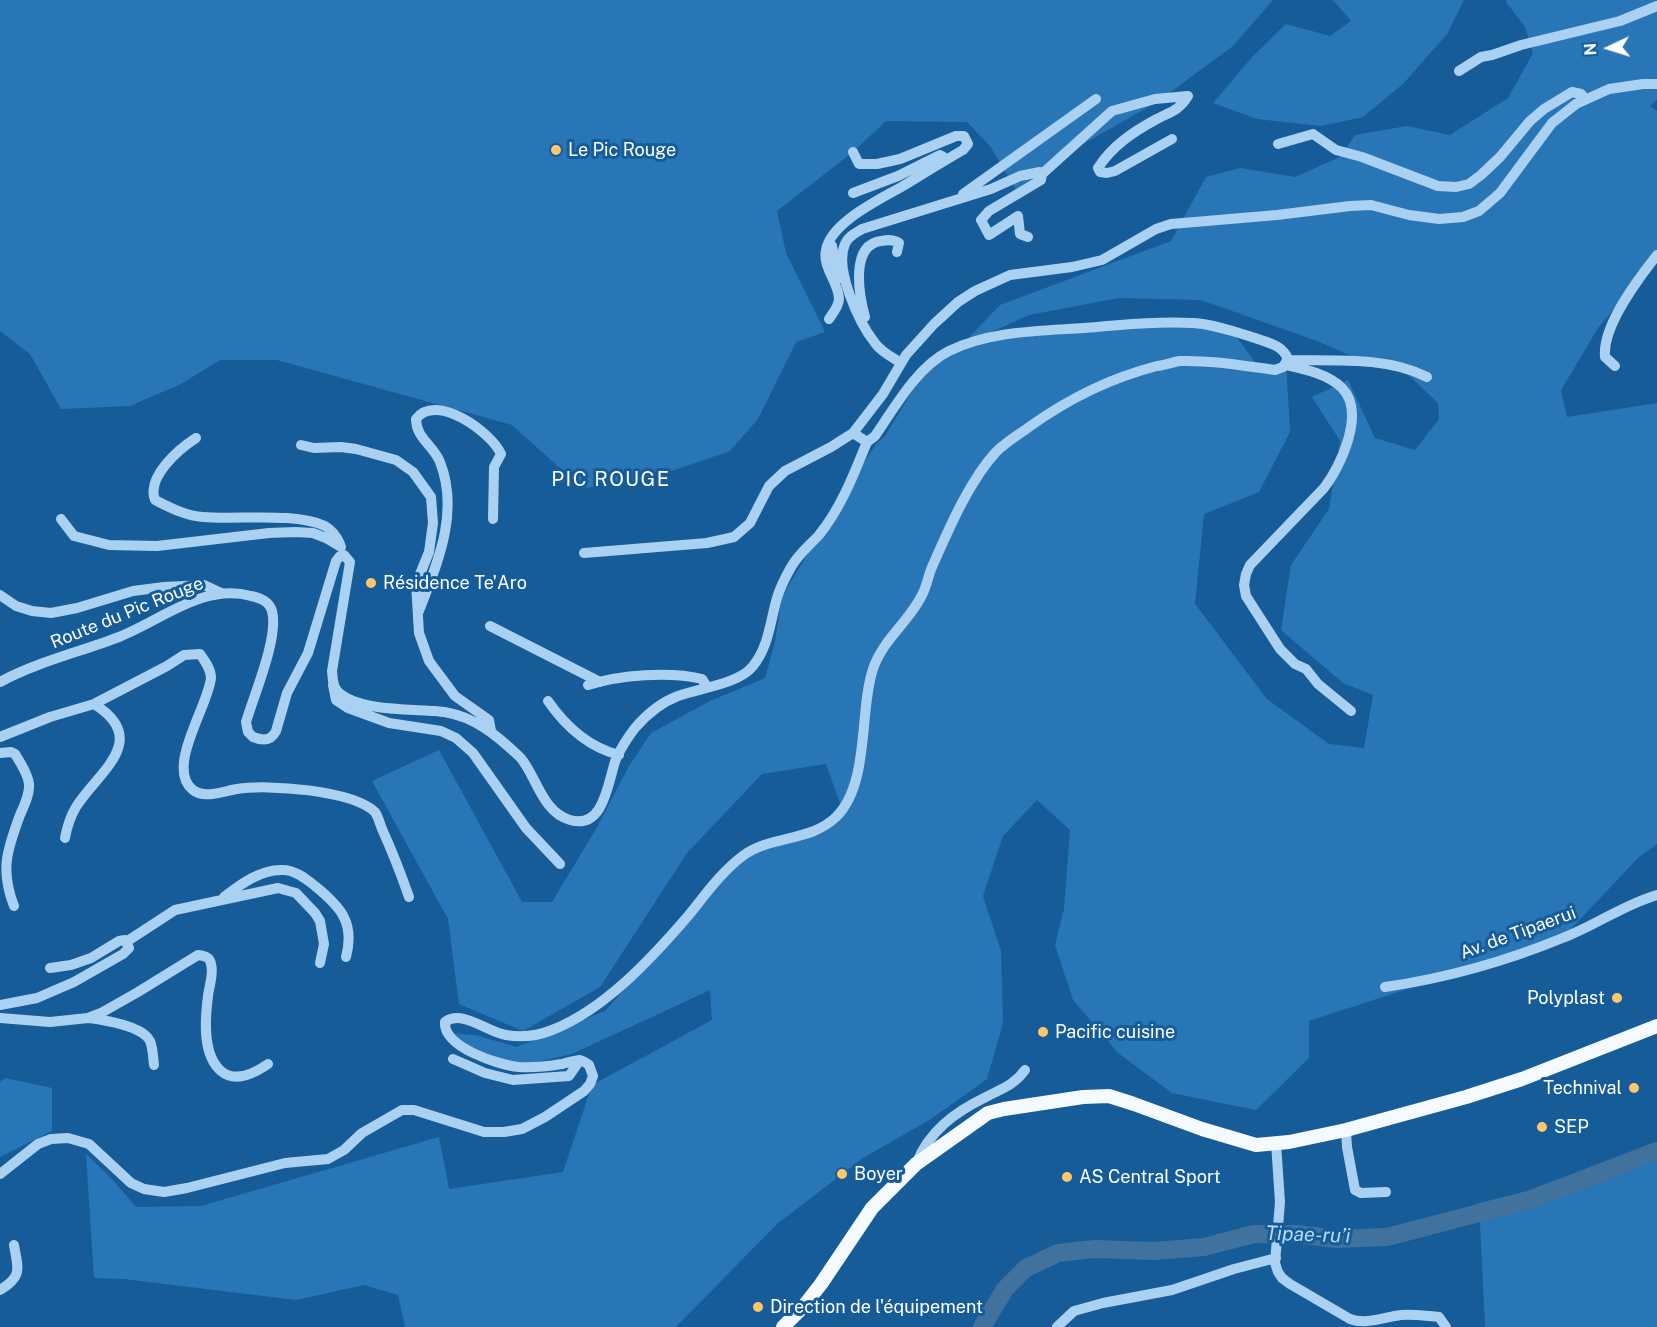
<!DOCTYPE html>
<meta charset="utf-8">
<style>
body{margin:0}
#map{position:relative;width:1657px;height:1327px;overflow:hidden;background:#165c99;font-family:"Public Sans",sans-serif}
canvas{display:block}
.north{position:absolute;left:1579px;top:18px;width:60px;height:60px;-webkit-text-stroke:4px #165c99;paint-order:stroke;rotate:266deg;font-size:16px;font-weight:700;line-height:24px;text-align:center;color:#fff}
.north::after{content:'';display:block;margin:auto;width:21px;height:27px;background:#fff;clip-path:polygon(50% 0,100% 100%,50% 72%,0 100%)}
</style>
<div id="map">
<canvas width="1657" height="1327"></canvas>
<div class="north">N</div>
</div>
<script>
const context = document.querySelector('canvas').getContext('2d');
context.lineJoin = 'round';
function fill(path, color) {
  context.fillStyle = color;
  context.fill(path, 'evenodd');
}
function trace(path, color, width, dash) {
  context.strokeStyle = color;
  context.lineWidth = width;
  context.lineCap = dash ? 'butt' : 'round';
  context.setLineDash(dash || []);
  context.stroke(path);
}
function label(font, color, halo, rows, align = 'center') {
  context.font = font + ' "Public Sans",sans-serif';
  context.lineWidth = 6;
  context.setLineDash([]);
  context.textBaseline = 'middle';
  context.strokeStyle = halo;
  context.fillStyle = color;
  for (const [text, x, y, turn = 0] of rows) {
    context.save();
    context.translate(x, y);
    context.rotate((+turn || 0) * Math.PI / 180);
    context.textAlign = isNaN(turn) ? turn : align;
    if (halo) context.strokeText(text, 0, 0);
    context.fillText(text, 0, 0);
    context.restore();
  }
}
fill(new Path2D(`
 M0,0H1273L1233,46L1157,102L1071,151L1017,191L990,146L967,122L886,121L854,151L777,211L786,253L825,332L796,342L758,419L730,451L634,484L582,488L512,425L277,360H220L181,384L130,406L61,409L30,354L0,331Z
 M1333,0H1464L1447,34L1403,84L1363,117L1321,126L1257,119L1213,103L1254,55L1286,24L1330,36L1351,21Z
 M1507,0H1657V99L1650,106L1657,111V259L1598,328L1561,390L1567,417L1657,403V844L1638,858L1570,930L1487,963L1309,1021V1058L1256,1110L1172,1093L1118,1053L1073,1000L1055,945L1064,909L1070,830L1037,800L1003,836L983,896L1001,951L1003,1023L987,1079L931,1119L863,1158L777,1224L676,1327H405L398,1295L364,1285L296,1300L124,1279L94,1278L86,1154L112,1179L136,1207L201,1206L439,1137L449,1189L563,1172L592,1085L712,1020L710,990L572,1054L523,1065L483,1057L450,1033L475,1035L517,1047L605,1011L664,944L703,896L764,845L831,822L842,809L826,764L762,774L687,853L600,987L523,1031L459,1004L448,919L372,781L439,750L522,902H552L596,829L629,766L651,733L710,701L765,678L775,642L782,596L858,472L876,444L885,436L919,380L950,349L1021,334L1128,324L1229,327L1258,366L1280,367L1285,344L1290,432L1259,492L1204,514L1195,604L1267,699L1329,744L1364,748L1373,695L1343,683L1281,630L1291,565L1329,509L1340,441L1312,397L1348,380L1375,438L1415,450L1439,419L1438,403L1403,370L1354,357L1317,341L1201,300L1119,298L1029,315L961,346L1000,305L1171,241L1206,177L1240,168L1295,177L1340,157L1355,135L1407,126L1450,135L1508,98L1533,53L1525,27L1506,2Z
 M5,1078L52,1088V1131L0,1157V1082Z
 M1657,1147V1327H1485L1479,1203L1592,1175Z`), '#2976b7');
trace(new Path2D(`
 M982,1327L1005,1289L1026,1268L1058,1253L1095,1249L1154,1251L1204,1247L1254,1234H1296L1336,1239L1387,1237L1529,1200L1657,1151`), '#41719d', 18);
trace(new Path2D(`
 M1459,71L1481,57L1492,55L1521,45L1620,21L1657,6
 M1172,139L1115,171L1107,173L1100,172L1098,168C1112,146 1133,132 1155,120C1170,112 1179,111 1188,96
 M1278,144L1313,134L1336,150L1362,157L1438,186L1456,187L1469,184L1481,175L1500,157L1530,121L1544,109L1572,92L1581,94L1586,99
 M853,193L898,176L940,155L947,159
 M963,194L1096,99
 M1028,237L1020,234L1018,216L989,235L981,220L989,211L1041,180L1042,174L1112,111L1155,99L1188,96
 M828,246H832L837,273L841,278
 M865,317C859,295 850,245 881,241C887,240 894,239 899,243L897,252
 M829,319C833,313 839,306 839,299C839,283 822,267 826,250C831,222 881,199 903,186C923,174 942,162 963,150L968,144L964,136H956L900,159L877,164H859L853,152
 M1288,360C1332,361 1386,356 1427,377
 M901,363C892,357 881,352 875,343C859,323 834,269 845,244C848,236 856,233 862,229L991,189L1020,176L1040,172L1042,174
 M1286,365C1304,369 1328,374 1342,388C1366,412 1341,466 1324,488L1250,565L1246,574L1244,585L1246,596L1280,649L1295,664L1306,669L1318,684L1351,711
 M1615,366L1605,357C1602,326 1638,279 1657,255
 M196,438C179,449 146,477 155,500C171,508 186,516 203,517C238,520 294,512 325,526C332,530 337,537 340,544
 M301,445L314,448L341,447L356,449L396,460L413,472L431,497L433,523L429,552L416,584L419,633L429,661L455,696L489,720L491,731
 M61,519L74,536L109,545L157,546L269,533L295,532L313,533L326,538L341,547
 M584,553L707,543L734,537L750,523L769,486L785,471L831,447L853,433
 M0,595L16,606L32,611L51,613L77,608L133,591L164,587L204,585L221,593
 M419,611C437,564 460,513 440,462C433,445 416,438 416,419C436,392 491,432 501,454L494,467L493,519
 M490,626L600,682
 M0,682C37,662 80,652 119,637C162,620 203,583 251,596C260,598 269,601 272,611C279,637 254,695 246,722L248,732L253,737C263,741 271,741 276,731L287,693L308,653L336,561L340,556L344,555L350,562L332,671C333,678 332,686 338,692C359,711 408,709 435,711C466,713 488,728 510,748C514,752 520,756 523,761C537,780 544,813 570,820C605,830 608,780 616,759C621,748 628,737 635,728C647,714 662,702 678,696C700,688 739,684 753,666C769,646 770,622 777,598C780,588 785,578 790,569C797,555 809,546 819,535C841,508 854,474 867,442
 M333,685L336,700L348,708L389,723L441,731L456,738L473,753L526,828L560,864
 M588,685C620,675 669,671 702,679L707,687
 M548,701C566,727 588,747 619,755
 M0,737L50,717L94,704L167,666L184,655L200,654C205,661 211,669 211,678C208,707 165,768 193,790C204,799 224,791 237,789C267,784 352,790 375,812C378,816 380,824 382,829C392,851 401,874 409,897
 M0,753L11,752L15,754C20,762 28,774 29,784C30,794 24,806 20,815C7,850 0,870 14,906
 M65,838C67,827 70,817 76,807C97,773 152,740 94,704
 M224,897C241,884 261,869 283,870C295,870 306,879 315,886C341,907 355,923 346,957
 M126,942L175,910L278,888L296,893L315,913L320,921L324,944L320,963
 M1385,987C1447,978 1507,961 1565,937C1596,925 1625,904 1657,895
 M0,1005L37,998L74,982L123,954L129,948L125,940L119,941L91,958L71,965L50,968
 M0,1018L50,1022L88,1018L101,1013L138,992L198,955C205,956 210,957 211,964C214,975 209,986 208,996C205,1019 202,1055 221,1071C235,1083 255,1073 268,1064
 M89,1018C104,1020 143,1026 150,1041C153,1048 153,1058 154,1065
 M453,1059L485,1073L513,1080L569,1076L580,1060
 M1346,1130L1347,1147L1355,1190L1361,1193L1386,1192
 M1276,1143L1280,1202L1275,1263L1278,1272L1282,1278L1290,1284L1350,1319C1366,1325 1384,1317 1401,1315C1414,1314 1426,1316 1439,1317L1446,1327
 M916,1164C929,1131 955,1112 986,1097C1003,1088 1014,1085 1025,1070
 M0,1174L38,1144L51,1139L68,1138L89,1144L131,1183L144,1189L164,1192L187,1188L285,1163L328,1159L344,1150L362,1133L402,1110H414L484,1132H504L522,1129L545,1117L584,1091L590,1084L593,1076L589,1065C586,1063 584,1061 580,1060C575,1060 567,1063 562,1064C549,1066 533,1068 519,1067C498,1065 443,1047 445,1022C462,1009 487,1032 506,1035C522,1038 537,1036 552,1030C604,1010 652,958 688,916C706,894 721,872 744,855C773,835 810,842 836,817C870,784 859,710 873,669C883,639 909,622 922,595C927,586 928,576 932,567C948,531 969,481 996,452C1005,443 1018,435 1029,427C1068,399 1110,378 1157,366C1165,365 1173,362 1180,361C1212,360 1244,366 1275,370L1283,367L1288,359C1282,345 1269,343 1255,338C1236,332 1213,324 1193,323C1156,321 1120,325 1084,328C1039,331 990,331 949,351C917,367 895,407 875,436L867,442L853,433L883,394L906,355L934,324L958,302L975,291L1010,275L1072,267L1102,260L1156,229L1171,224L1277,215L1350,206L1371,205L1409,215L1439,219L1463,217L1479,211L1500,193L1552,123L1576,104L1609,89L1643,84H1657
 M0,1290C23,1276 18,1269 14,1245
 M1057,1327L1074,1311L1103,1303L1172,1290L1234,1269L1276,1258`), '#aad1f2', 10);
trace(new Path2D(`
 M783,1327L803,1307L821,1284L872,1208L916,1164L988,1113L1004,1109L1083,1097L1109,1096L1134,1104L1202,1129L1256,1145L1289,1142L1346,1130L1466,1097L1522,1079L1657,1026`), '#f5faff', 14);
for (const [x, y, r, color] of [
 [556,150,6,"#ffc66b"],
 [371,583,6,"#ffc66b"],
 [1617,998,6,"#ffc66b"],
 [1043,1032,6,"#ffc66b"],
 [1634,1088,6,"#ffc66b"],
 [1542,1127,6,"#ffc66b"],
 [842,1174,6,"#ffc66b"],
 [1067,1177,6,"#ffc66b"],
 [758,1307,6,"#ffc66b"]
]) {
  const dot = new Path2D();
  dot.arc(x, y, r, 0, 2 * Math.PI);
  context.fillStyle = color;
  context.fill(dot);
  trace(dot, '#165c99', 2);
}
label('18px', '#fff', '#165c99', [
 ["Le Pic Rouge",568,150],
 ["Résidence Te'Aro",383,583],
 ["Polyplast",1605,998,"right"],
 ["Pacific cuisine",1055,1032],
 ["Technival",1622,1088,"right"],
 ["SEP",1554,1127],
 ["Boyer",854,1174],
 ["AS Central Sport",1079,1177],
 ["Direction de l'équipement",770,1307]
], 'left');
label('18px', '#fff', '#165c99', [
 ["Route du Pic Rouge",127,613,-22],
 ["Av. de Tipaerui",1518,933,-20]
]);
context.letterSpacing = '1.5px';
label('20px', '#fff', '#165c99', [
 ["PIC ROUGE",611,480]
]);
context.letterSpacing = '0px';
label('italic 20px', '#b7dbf8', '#165c99', [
 ["Tipae-ru’i",1308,1235,2]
]);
</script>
